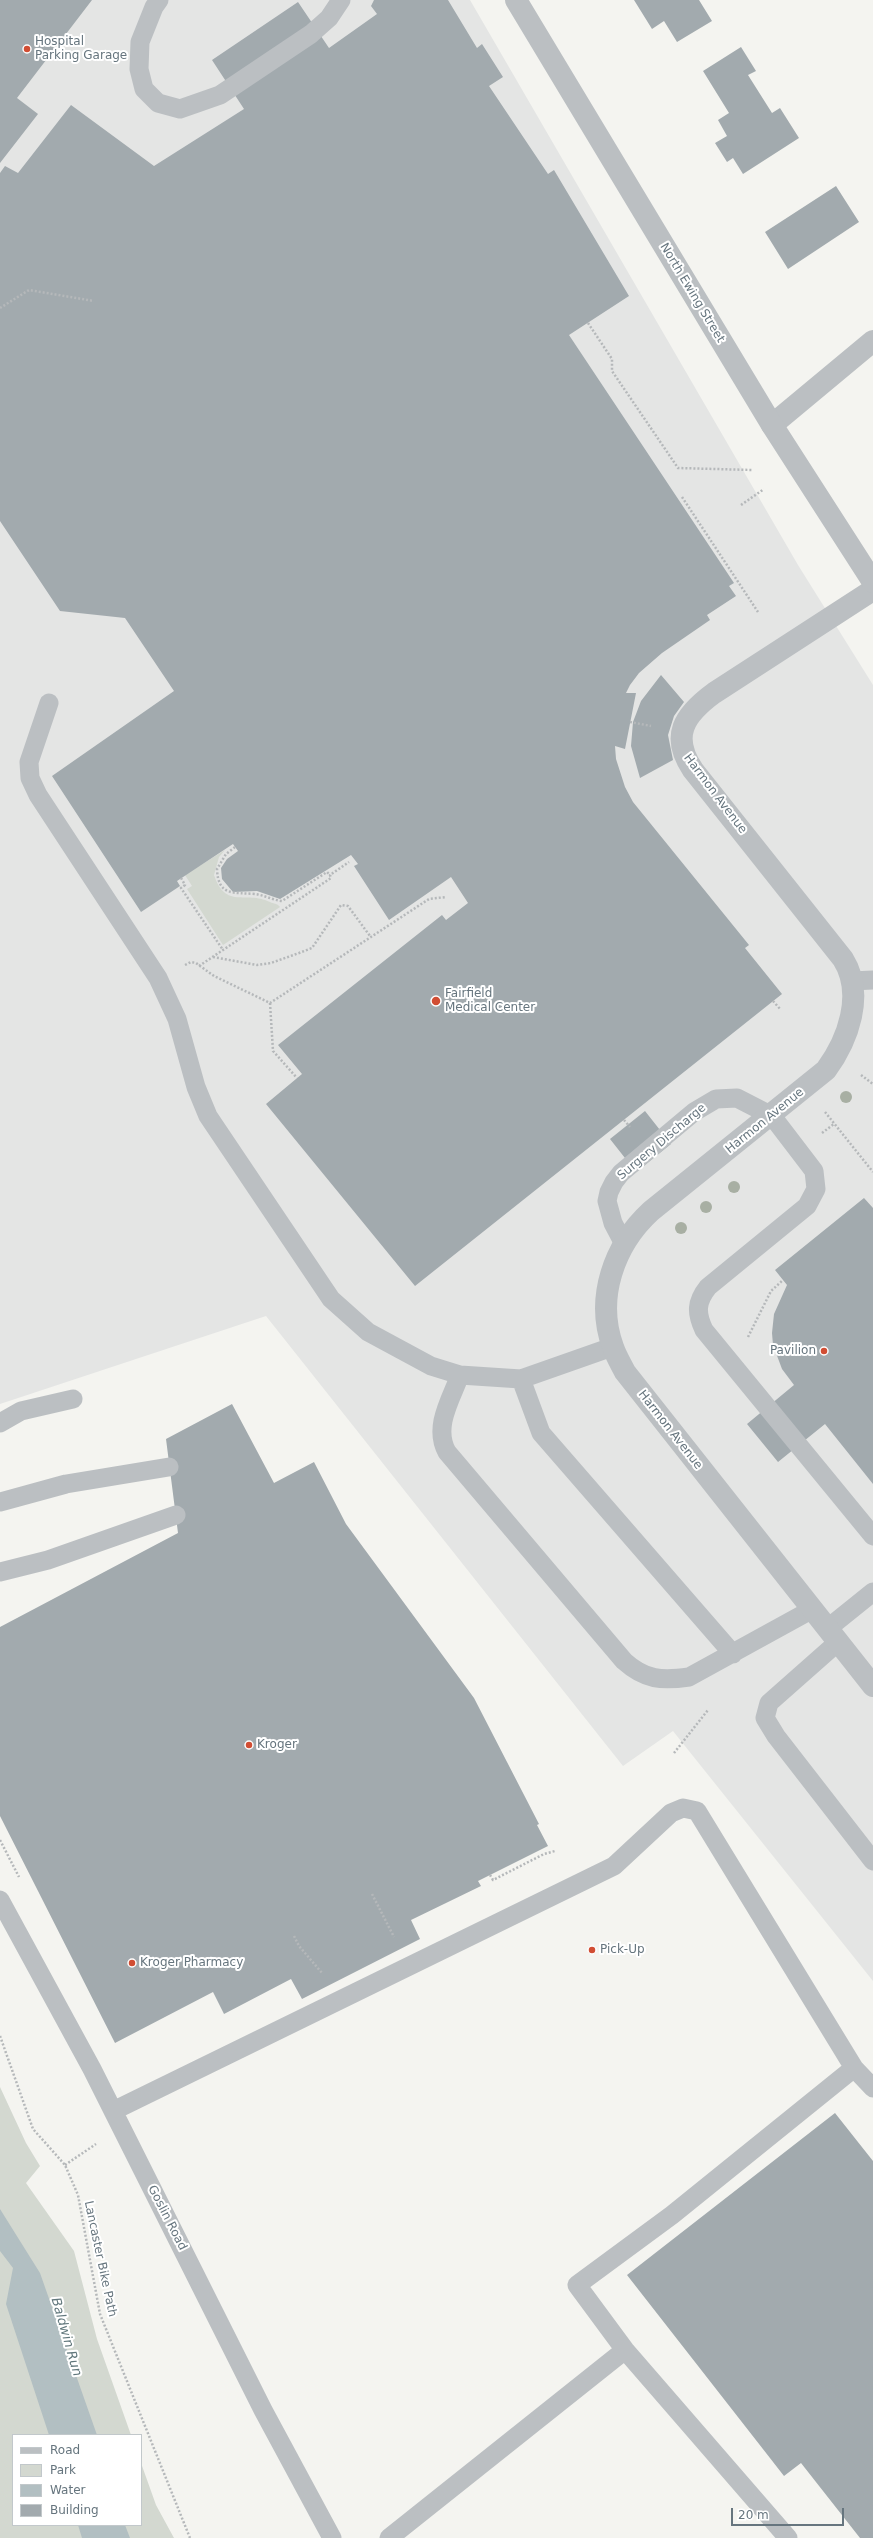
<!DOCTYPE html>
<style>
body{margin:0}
#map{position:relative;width:873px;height:2538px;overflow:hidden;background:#f4f4f0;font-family:"DejaVu Sans",sans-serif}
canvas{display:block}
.legend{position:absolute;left:12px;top:2434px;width:130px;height:92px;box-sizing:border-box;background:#fff;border:1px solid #c2c8cb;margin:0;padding:5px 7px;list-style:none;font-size:12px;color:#66757e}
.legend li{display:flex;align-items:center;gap:8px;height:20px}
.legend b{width:20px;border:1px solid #c2c8cb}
.scale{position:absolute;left:731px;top:2508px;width:113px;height:18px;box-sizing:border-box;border:2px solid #66757e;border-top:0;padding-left:5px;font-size:12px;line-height:14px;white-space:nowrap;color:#66757e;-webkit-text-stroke:3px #fff;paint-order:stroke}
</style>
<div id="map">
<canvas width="873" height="2538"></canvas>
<ul class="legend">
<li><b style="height:5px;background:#bbbfc2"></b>Road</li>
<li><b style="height:11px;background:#d3d8d0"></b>Park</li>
<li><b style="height:11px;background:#b2bfc2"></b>Water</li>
<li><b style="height:11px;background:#a2aaae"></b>Building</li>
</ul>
<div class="scale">20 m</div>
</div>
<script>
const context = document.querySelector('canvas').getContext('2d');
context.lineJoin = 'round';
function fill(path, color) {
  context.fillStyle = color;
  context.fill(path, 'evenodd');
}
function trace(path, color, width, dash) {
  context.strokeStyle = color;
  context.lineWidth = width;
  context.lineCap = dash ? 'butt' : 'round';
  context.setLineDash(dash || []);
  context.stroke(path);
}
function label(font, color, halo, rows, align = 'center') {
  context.font = font + ' "DejaVu Sans",sans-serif';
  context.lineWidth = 4;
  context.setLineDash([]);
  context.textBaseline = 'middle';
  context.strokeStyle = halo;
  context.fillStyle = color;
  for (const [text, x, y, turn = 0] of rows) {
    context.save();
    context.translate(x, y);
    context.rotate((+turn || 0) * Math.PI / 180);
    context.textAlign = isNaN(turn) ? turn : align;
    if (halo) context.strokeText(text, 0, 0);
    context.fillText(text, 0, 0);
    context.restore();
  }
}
fill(new Path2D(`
 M0,0H470L798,565L873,685V1981L673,1731L623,1766L266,1316L0,1404Z`), '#e4e5e4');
fill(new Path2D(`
 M225,850L219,857L214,875C226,910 245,890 270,902C274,904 277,903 280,907L223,945L187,889L192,886L185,875Z
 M0,2087L26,2143L40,2166L26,2183L74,2251L97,2339L131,2435H13V2525H141V2463L156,2505L174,2538H0Z`), '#d3d8d0');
fill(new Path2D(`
 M0,2209L40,2273L97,2435H49L6,2304L13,2268L0,2251Z
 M78,2525H125L130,2538H82Z`), '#b2bfc2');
fill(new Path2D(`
 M0,0H92L17,98L38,114L0,163Z
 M374,0H448L477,48L482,44L503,77L489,86L548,174L554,170L629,296L569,335L734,583L729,586L736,596L707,615L710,620L662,653L639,673L630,685L626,693H636L625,749L615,746L616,759L625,787L633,802L749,945L745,948L782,994L415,1286L266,1104L302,1074L278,1045L442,915L446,920L468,903L451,877L389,920L354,866L358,864L351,855L280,899L257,891L233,892L222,879L221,868L227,859L238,851L233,844L177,881L180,886L141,912L52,776L174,691L125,618L60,611L0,521V173L5,166L18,173L71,105L154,166L244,109L212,60L298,2L329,48L377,14L371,6Z
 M634,0H699L712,21L677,42L664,21L652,29Z
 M741,47L756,71L748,75L772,113L780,108L799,138L743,174L733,158L727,162L715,143L727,136L718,120L729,113L703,71Z
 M836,186L859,222L788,269L765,232Z
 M661,675L684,702L674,716L668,735L673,760L640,778L631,746L633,722L641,701Z
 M645,1111L671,1144L636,1172L610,1139Z
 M864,1198L873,1208V1484L825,1424L778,1462L747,1424L794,1385L782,1369L773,1345L772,1333L774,1314L787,1285L775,1270Z
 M232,1404L274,1483L314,1462L346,1524L474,1698L539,1824L537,1825L548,1846L478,1881L481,1886L411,1920L420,1939L302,1999L291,1979L224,2014L213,1992L115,2043L0,1816V1627L178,1533L166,1439Z
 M835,2113L873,2161V2538H860L801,2463L784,2476L627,2275Z`), '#a2aaae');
trace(new Path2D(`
 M0,308L29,290L94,301
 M588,323L612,359V371L678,468L752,470
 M682,497L758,612
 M741,505L764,489
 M630,722L651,726
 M235,847L226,854L217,869C218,897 234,892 255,894C264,895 272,900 282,901L327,872L330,875
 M181,878L185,885L181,888L223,950
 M213,957L257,965L271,963L299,953L312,948L341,905L348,906L370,936
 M185,965L191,962L196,963L214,976L270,1003L429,899L446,897
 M199,966L331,878L330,875L349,862
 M773,1001L781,1010
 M270,1003L273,1051L297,1078
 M861,1075L873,1084
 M825,1112L873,1172
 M624,1120L630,1127
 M822,1133L834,1124
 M748,1337L771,1291L783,1280
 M674,1753L708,1710
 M0,1840L19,1877
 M490,1875L493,1880L544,1854L555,1851
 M372,1894L394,1937
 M294,1936L299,1946L322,1973
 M0,2036L33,2129L65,2165L78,2195L100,2314L190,2538
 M65,2165L96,2144`), '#b5b8ba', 2.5, [2, 2]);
trace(new Path2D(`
 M159,0L154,7L140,42L139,69L144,89L158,103L180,109L220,95L311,34L329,18L341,0
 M49,703L29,762L30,778L38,795L158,978L177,1019L196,1087L208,1116L331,1299L368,1332L431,1366L460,1375L521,1379L612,1347
 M852,981L873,980
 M624,1244L613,1223L607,1201L609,1192L614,1182L621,1173L694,1112L716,1099L737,1098L772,1116L814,1171L816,1189L807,1206L708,1287C696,1302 696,1313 704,1330L873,1536
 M460,1375C451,1399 433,1427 447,1452L624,1661C645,1680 662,1681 689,1677L811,1610
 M521,1379L541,1433L733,1654
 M0,1423L21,1411L73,1399
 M0,1502L66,1484L169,1467
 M0,1572L48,1560L176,1515
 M827,1629L873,1592
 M838,1642L769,1703L765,1718L776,1736L873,1861
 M0,1900L92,2069L263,2410L332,2538
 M854,2068L873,2088
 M113,2111L614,1866L671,1813L683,1808L697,1811L854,2068L672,2215L577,2285L625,2350L788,2538
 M389,2538L625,2350`), '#bbbfc2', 19);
trace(new Path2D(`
 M772,425L873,341
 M873,590L714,693C684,715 670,736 693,770L843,959C865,994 848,1040 826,1070L651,1211C614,1245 595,1298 613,1347C616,1356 621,1364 625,1372L873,1686`), '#bbbfc2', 22);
trace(new Path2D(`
 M516,0L772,425L873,582`), '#bbbfc2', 22);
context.fillStyle = '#a8afa3';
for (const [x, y] of [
 [846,1097],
 [734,1187],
 [706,1207],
 [681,1228]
]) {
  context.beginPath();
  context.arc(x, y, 6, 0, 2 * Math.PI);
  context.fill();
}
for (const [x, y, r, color] of [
 [27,49,4,"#d14d33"],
 [436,1001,5,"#d14d33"],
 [824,1351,4,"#d14d33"],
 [249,1745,4,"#d14d33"],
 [592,1950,4,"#d14d33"],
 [132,1963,4,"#d14d33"]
]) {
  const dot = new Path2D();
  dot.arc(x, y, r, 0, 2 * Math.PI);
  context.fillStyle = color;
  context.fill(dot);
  trace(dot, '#fff', 1.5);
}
label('12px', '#66757e', '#fff', [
 ["Hospital",35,42],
 ["Parking Garage",35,56],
 ["Fairfield",445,994],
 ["Medical Center",445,1008],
 ["Pavilion",816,1351,"right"],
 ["Kroger",257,1745],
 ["Pick-Up",600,1950],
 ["Kroger Pharmacy",140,1963]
], 'left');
label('12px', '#66757e', '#fff', [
 ["North Ewing Street",692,293,59],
 ["Harmon Avenue",715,794,53],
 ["Harmon Avenue",765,1121,-39],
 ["Surgery Discharge",662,1142,-40],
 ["Harmon Avenue",670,1430,52],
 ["Goslin Road",167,2218,63],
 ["Lancaster Bike Path",100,2259,78]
]);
label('italic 13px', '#61777c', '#fff', [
 ["Baldwin Run",66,2337,74]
]);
</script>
